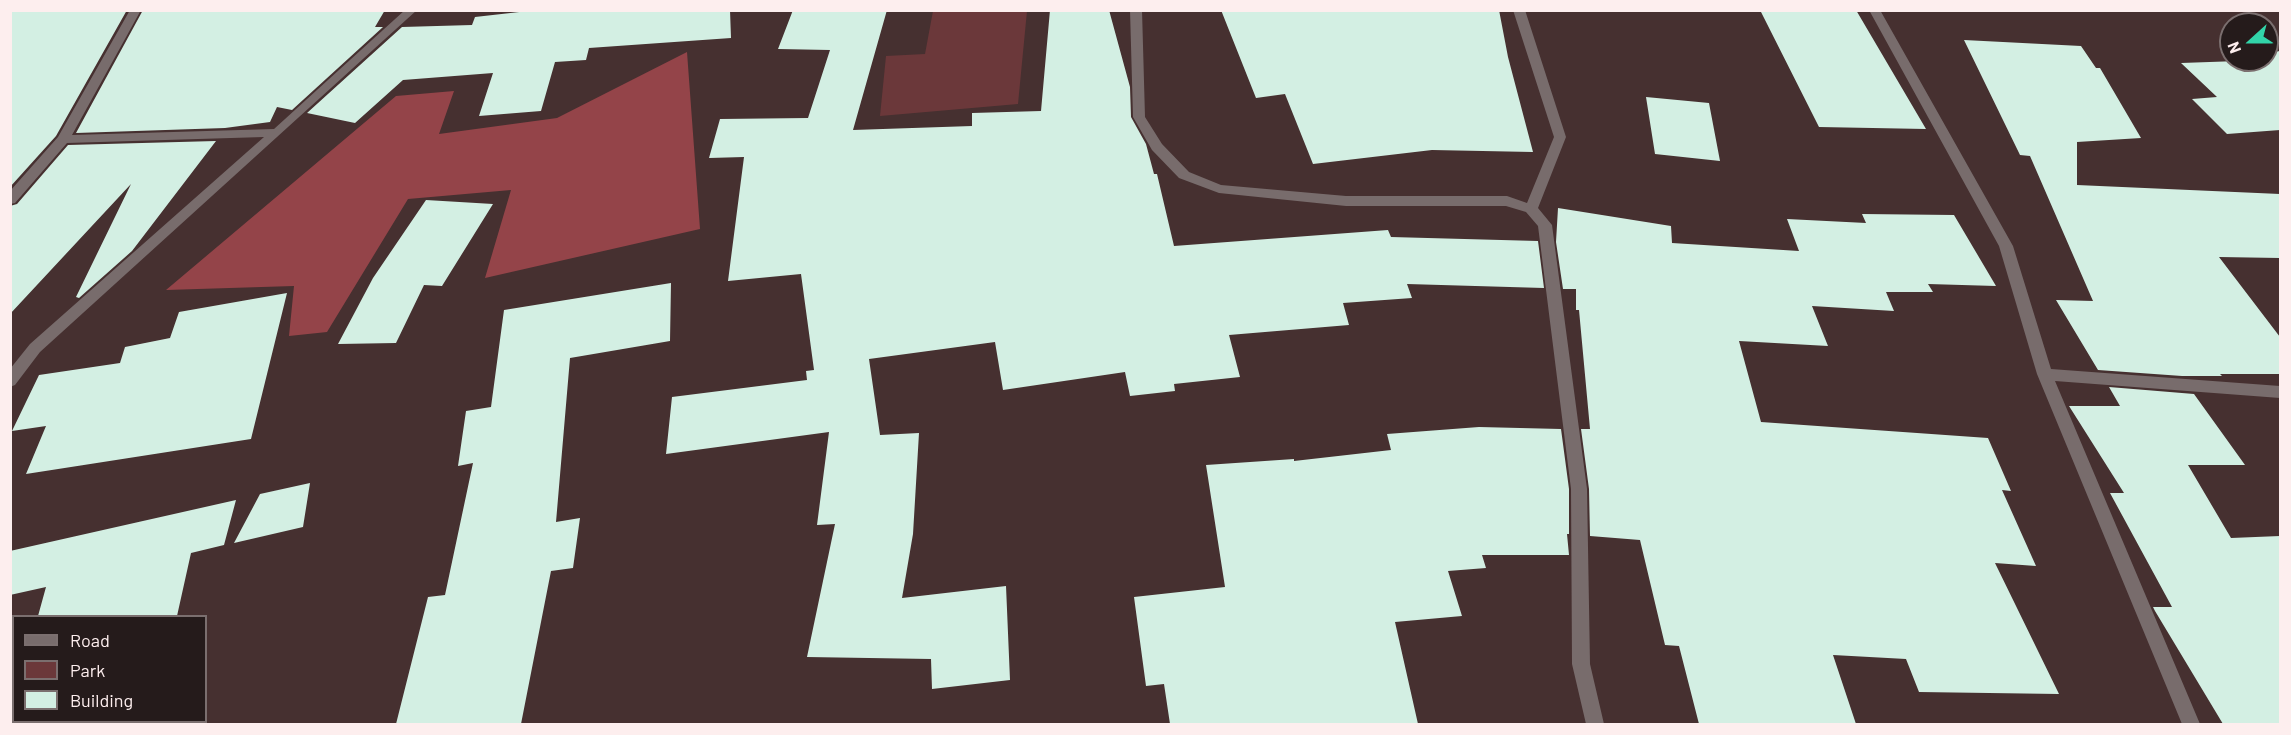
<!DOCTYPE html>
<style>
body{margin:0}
#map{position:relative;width:2291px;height:735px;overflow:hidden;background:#463030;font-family:Barlow,sans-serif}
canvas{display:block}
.frame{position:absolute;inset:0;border:12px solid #fdeeee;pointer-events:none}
.legend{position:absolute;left:12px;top:615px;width:195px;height:108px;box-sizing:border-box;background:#251b1b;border:2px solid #7b6f6f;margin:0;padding:8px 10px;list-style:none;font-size:18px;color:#fdeeee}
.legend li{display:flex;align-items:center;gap:12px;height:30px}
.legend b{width:30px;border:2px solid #7b6f6f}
.north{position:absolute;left:2219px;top:12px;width:60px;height:60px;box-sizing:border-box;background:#251b1b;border:2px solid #7b6f6f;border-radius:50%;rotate:249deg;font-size:16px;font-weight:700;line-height:24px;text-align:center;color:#fdeeee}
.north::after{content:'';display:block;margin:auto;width:21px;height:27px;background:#32d4a9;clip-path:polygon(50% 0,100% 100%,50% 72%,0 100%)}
</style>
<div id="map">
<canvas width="2291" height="735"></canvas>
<div class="frame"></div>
<ul class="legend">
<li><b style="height:8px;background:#786c6c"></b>Road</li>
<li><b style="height:16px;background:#6b383a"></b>Park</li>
<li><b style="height:16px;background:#d3efe3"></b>Building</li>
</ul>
<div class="north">N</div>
</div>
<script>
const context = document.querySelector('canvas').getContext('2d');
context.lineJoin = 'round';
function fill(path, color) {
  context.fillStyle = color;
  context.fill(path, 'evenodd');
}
fill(new Path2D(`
 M933,11H1027L1018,104L880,116L886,56L925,54Z`), '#6b383a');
fill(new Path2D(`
 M687,52L700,229L485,278L511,190L408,199L327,332L289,336L294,286L166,290L396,96L454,91L439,134L557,118Z`), '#944449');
fill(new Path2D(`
 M10,10H127L56,136L10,187Z
 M143,10H385L375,27H383L292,110L277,107L270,122L225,128L76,133Z
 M537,10H730L731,38L589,48L586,60L555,62L541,111L479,116L493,73L403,80L355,123L307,113L402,27L472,25L475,17Z
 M793,10H887L853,130L972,126V113L1041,111L1050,10H1109L1130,87L1131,117L1146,144L1154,174H1157L1174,246L1388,230L1391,237L1538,241L1544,288L1407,284L1412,298L1343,303L1349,325L1229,335L1240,377L1174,384L1175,391L1130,396L1125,372L1003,390L995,342L869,359L880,435L919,433L913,534L902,598L1006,586L1010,680L932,689L931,659L807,657L835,524L817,525L829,432L666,454L672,397L807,380L806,371L814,370L801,274L728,281L744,157L709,158L720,119L808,118L830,50L778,49Z
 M1221,10H1499L1508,57L1533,152L1432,150L1313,164L1285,94L1256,98Z
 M1760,10H1856L1926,129L1819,127Z
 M1964,40L2081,46L2096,68H2100L2141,138L2077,142V185L2280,194V258L2219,257L2280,337V374H2220L2222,376H2182L2098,370L2056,300L2093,301L2030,156L2020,155Z
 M2280,51V130L2227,134L2192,99L2217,97L2181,63L2267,60V53Z
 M1646,97L1709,103L1720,161L1655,154Z
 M216,141L132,251L79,298L76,297L131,184L10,314V206L17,204L68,145Z
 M426,200L493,204L442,286L424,285L396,343L338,344L373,278Z
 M1558,208L1671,226L1672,243L1799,251L1787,219L1866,223L1862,214L1954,215L1996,286L1928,284L1933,292H1886L1894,311L1812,306L1828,346L1739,341L1761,422L1988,438L2011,491L2002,490L2036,566L1995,563L2059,694L1919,692L1906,659L1833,655L1856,724H1699L1679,646L1665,645L1640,540L1590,536L1589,489L1581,429H1590L1579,310H1576V289H1563L1556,242Z
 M671,283L670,341L570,358L556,522L580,518L573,568L551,571L521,724H396L428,597L445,595L473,463L458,466L466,411L491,407L504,310Z
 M287,293L251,439L26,474L46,426L12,431L39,375L120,363L125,347L170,338L179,312Z
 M2109,387L2194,394L2245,465H2188L2231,538L2280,536V724H2223L2155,611L2153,607H2172L2110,493H2124L2069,406H2120Z
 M1479,427L1561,429L1569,489V534H1567L1569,555H1482L1486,568L1448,571L1462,616L1395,622L1418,724H1170L1164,684L1146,686L1134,597L1225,587L1206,465L1294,459V461L1391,450L1387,434Z
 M310,483L303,527L234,543L260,494Z
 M236,500L224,545L191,553L177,616H38L46,587L10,595V551Z`), '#d3efe3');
fill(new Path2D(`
 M130,10H141L72,135L274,129L405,10H417L40,352L15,385L10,387V369L30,344L264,137L67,143L15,203L10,204V191L58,137Z
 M1130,10H1142L1145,117L1162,144L1189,172L1221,185L1346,196H1507L1527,203L1554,137L1513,10H1525L1566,137L1538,208L1552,225L1587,489L1590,664L1604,724H1586L1572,664L1571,489L1538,226L1526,212L1506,206H1346L1219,193L1179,178L1152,150L1133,117Z
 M1869,10H1880L2013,246L2051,369L2280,386V398L2055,381L2200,724H2182L2037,374L1999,246Z`), '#786c6c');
</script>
